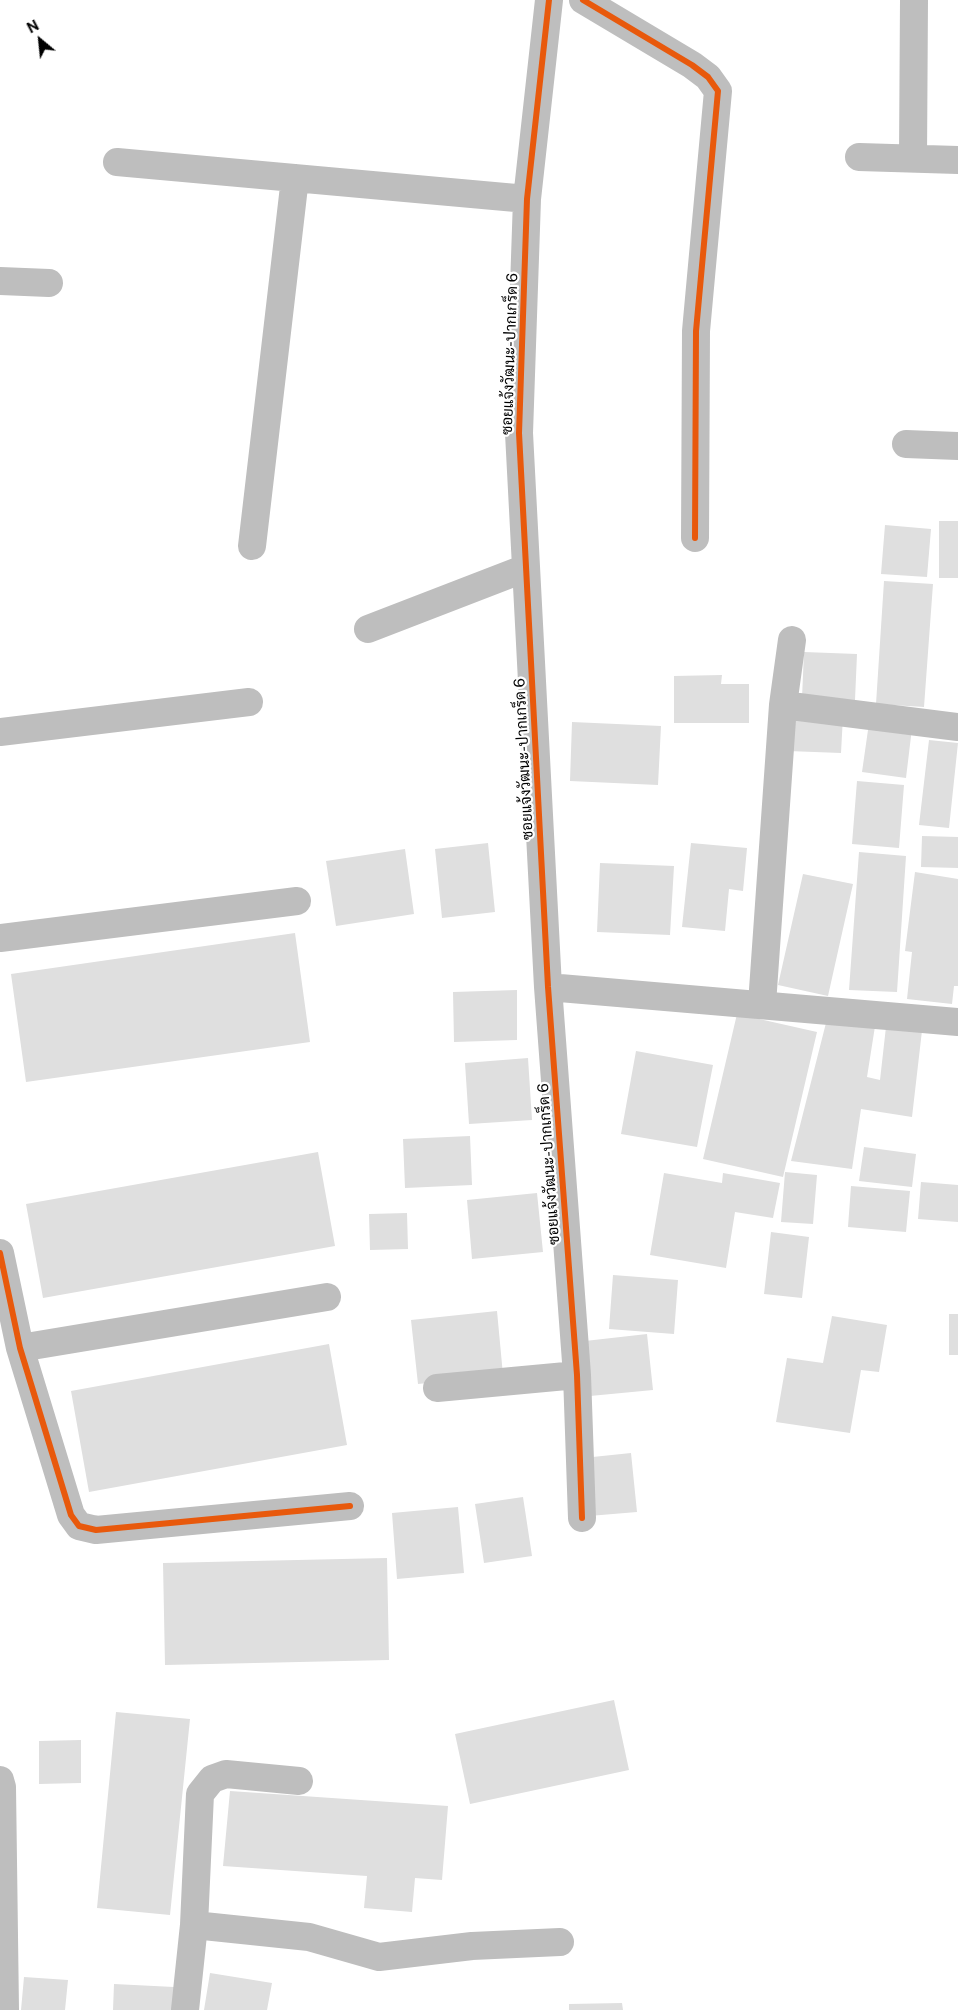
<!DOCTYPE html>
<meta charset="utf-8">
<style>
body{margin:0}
#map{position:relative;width:958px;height:2010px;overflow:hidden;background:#fff;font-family:"Public Sans",sans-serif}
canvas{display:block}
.north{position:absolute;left:15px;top:15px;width:50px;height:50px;-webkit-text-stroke:4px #fff;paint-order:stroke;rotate:332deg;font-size:14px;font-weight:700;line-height:20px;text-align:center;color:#000}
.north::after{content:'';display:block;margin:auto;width:18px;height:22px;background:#000;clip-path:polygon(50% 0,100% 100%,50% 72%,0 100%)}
</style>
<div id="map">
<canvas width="958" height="2010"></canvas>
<div class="north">N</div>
</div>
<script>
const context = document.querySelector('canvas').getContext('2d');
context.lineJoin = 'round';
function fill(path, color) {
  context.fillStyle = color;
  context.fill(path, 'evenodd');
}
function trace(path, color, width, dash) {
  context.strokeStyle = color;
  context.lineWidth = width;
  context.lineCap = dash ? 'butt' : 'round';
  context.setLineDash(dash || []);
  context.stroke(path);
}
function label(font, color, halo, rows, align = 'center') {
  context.font = font + ' "Public Sans",Sarabun,sans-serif';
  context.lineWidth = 4.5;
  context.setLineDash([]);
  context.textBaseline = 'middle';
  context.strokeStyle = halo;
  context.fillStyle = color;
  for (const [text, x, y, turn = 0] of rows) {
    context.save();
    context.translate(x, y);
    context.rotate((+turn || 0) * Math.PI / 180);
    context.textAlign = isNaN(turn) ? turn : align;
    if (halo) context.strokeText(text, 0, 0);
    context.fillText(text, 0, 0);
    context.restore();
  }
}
fill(new Path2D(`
 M939,521H958V578H939Z
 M885,525L931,529L927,577L881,574Z
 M884,581L933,584L924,707L876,704Z
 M804,652L857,654L855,700L802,698Z
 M722,675L721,684H749V723H674V676Z
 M790,714L843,716L841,753L788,751Z
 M572,722L661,726L658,785L570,781Z
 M869,723L912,728L906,778L862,772Z
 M929,740L958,743L949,828L919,825Z
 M857,781L904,785L899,848L852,844Z
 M922,836L958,837V868L921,867Z
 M488,843L495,912L442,918L435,849Z
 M691,843L747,848L743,891L729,889L725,931L682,927Z
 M405,849L414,914L336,926L326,861Z
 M859,852L906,856L897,992L849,990Z
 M600,863L674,866L670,935L597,932Z
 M915,872L958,879V986H954L952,1004L907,999L912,952L905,951Z
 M803,874L853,884L828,996L778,985Z
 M295,933L310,1042L26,1082L11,974Z
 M517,990V1040L454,1042L453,992Z
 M737,1014L817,1032L783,1177L703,1159Z
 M828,1015L876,1020L867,1077L880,1080L887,1018L923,1022L912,1117L861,1109L852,1169L791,1161Z
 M636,1051L713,1065L697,1147L621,1134Z
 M528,1058L532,1120L469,1124L465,1063Z
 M470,1136L472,1185L405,1188L403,1139Z
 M864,1147L916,1154L912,1187L859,1181Z
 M318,1152L335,1246L43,1298L26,1204Z
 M785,1172L817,1175L813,1224L781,1222Z
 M664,1173L722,1183L723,1173L780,1183L773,1218L735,1212L726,1268L650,1255Z
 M921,1182L958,1185V1222L918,1219Z
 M851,1186L910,1191L906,1232L848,1227Z
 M537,1193L543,1252L472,1259L467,1200Z
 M407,1213L408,1249L370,1250L369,1214Z
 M771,1232L809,1237L802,1298L764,1294Z
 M613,1275L678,1280L674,1334L609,1329Z
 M497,1311L503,1375L418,1384L411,1320Z
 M949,1314H958V1355H949Z
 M832,1316L887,1325L879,1372L861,1370L850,1433L776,1422L787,1358L823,1363Z
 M647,1334L653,1390L590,1396L585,1341Z
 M329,1344L347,1445L89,1492L71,1391Z
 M631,1453L637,1512L589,1516L583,1458Z
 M523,1497L532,1556L484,1563L475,1504Z
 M458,1507L464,1573L397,1579L392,1513Z
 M387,1558L389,1660L165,1665L163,1563Z
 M614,1700L629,1770L470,1804L455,1734Z
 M116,1712L190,1719L170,1915L97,1908Z
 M81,1740V1783L39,1784V1741Z
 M230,1791L448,1806L442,1880L415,1878L412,1912L364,1908L367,1876L223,1866Z
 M210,1973L272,1983L267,2010H204Z
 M24,1977L68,1980L65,2010H21Z
 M114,1984L174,1987L173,2010H113Z
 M622,2003L623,2010H569V2004Z`), '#dfdfdf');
trace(new Path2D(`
 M549,0L527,199L519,433L548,987L577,1375L582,1518
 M583,0L692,65L708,77L718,91L696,331L695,538
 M859,157L958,160
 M913,158L914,0
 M117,162L527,199
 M0,281L49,283
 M906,444L958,446
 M252,546L295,178
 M368,629L526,568
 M783,705L958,727
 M0,732L249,702
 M0,938L297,901
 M548,987L958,1022
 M762,1004L783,705L792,640
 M0,1253L20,1348L71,1515L79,1526L96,1530L350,1506
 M20,1348L327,1297
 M437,1388L577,1375
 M0,1780L2,1787L5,2010
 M194,1925L309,1937L379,1957L472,1946L560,1942
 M185,2010L194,1925L200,1794L212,1779L226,1774L299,1781`), '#bebebe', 28);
trace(new Path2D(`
 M549,0L527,199L519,433L548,987L577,1375L582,1518
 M583,0L692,65L708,77L718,91L696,331L695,538
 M0,1253L20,1348L71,1515L79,1526L96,1530L350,1506`), '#e8590c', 6);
label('15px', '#000', '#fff', [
 ["ซอยแจ้งวัฒนะ-ปากเกร็ด 6",510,354,-88],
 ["ซอยแจ้งวัฒนะ-ปากเกร็ด 6",524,759,-93],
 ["ซอยแจ้งวัฒนะ-ปากเกร็ด 6",549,1164,-94]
]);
</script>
